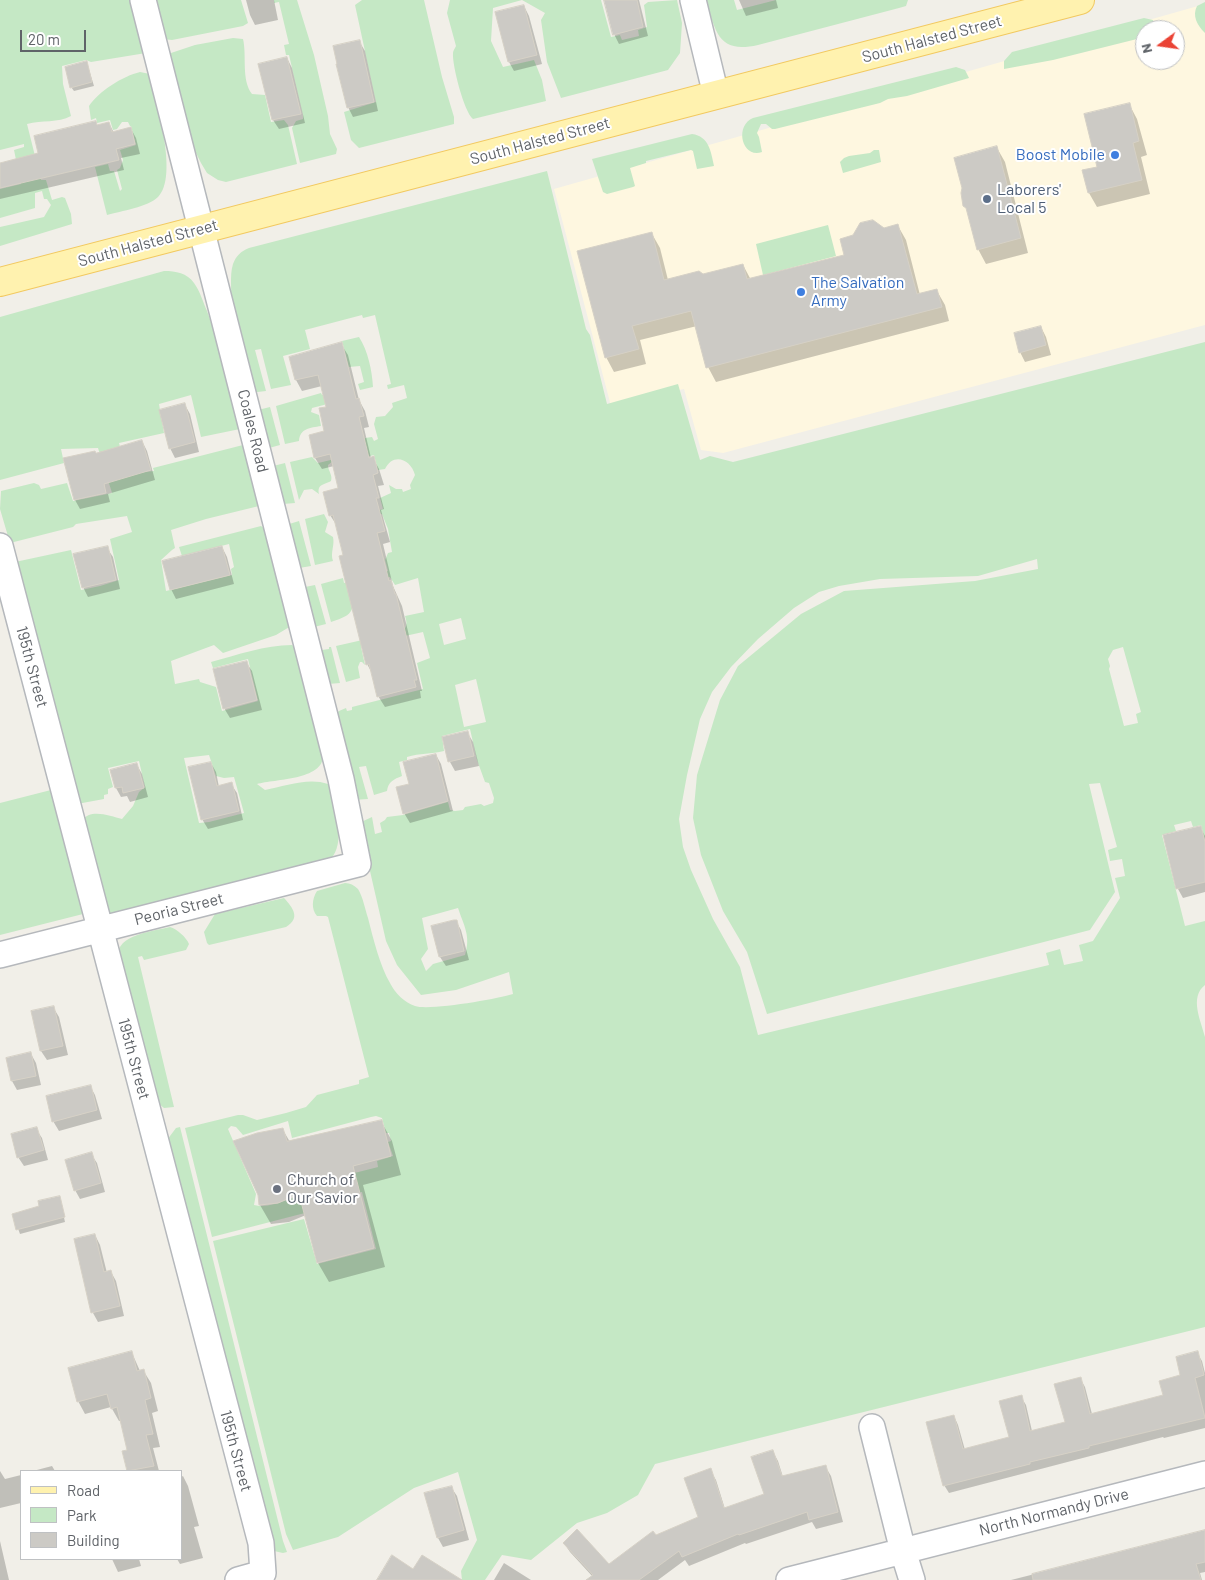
<!DOCTYPE html>
<style>
body{margin:0}
#map{position:relative;width:1205px;height:1580px;overflow:hidden;background:#f1efe8;font-family:Barlow,sans-serif}
canvas{display:block}
.legend{position:absolute;left:20px;top:1470px;width:162px;height:90px;box-sizing:border-box;background:#fff;border:1px solid #bfc1c3;margin:0;padding:6px 9px;list-style:none;font-size:15px;color:#5f6368}
.legend li{display:flex;align-items:center;gap:10px;height:25px}
.legend b{width:25px;border:1px solid #bfc1c3}
.north{position:absolute;left:1135px;top:20px;width:50px;height:50px;box-sizing:border-box;background:#fff;border:1px solid #bfc1c3;border-radius:50%;rotate:256deg;font-size:14px;font-weight:700;line-height:20px;text-align:center;color:#5f6368}
.north::after{content:'';display:block;margin:auto;width:18px;height:22px;background:#ea4335;clip-path:polygon(50% 0,100% 100%,50% 72%,0 100%)}
.scale{position:absolute;left:20px;top:30px;width:66px;height:22px;box-sizing:border-box;border:2px solid #5f6368;border-top:0;padding-left:6px;font-size:15px;line-height:18px;white-space:nowrap;color:#5f6368;-webkit-text-stroke:4px #fff;paint-order:stroke}
</style>
<div id="map">
<canvas width="1205" height="1580"></canvas>
<ul class="legend">
<li><b style="height:6px;background:#fff2af"></b>Road</li>
<li><b style="height:14px;background:#c5e8c5"></b>Park</li>
<li><b style="height:14px;background:#cccac5"></b>Building</li>
</ul>
<div class="north">N</div>
<div class="scale">20 m</div>
</div>
<script>
const context = document.querySelector('canvas').getContext('2d');
context.lineJoin = 'round';
function fill(path, color) {
  context.fillStyle = color;
  context.fill(path, 'evenodd');
}
function trace(path, color, width, dash) {
  context.strokeStyle = color;
  context.lineWidth = width;
  context.lineCap = dash ? 'butt' : 'round';
  context.setLineDash(dash || []);
  context.stroke(path);
}
function label(font, color, halo, rows, align = 'center') {
  context.font = font + ' Barlow,sans-serif';
  context.lineWidth = 4;
  context.setLineDash([]);
  context.textBaseline = 'middle';
  context.strokeStyle = halo;
  context.fillStyle = color;
  for (const [text, x, y, turn = 0] of rows) {
    context.save();
    context.translate(x, y);
    context.rotate((+turn || 0) * Math.PI / 180);
    context.textAlign = isNaN(turn) ? turn : align;
    if (halo) context.strokeText(text, 0, 0);
    context.fillText(text, 0, 0);
    context.restore();
  }
}
fill(new Path2D(`
 M1205,4V325L723,453L701,450L684,389L611,406L554,189ZM1145,30H1175V60H1145Z`), '#fef7e0');
fill(new Path2D(`
 M0,0H132L146,53L91,62L86,60L62,66L63,84L71,116C58,123 42,120 27,124L41,180H46L52,200L62,197L65,198L71,214L72,224L0,246V227L44,217L51,205L47,199H44L42,191L35,193V208L0,218V189L21,184L14,150L24,147V144L0,150Z
 M150,0H241L248,23L243,26L172,40L163,39Z
 M274,0H297L314,55L328,116L330,134L337,149L336,154L300,163L292,128L296,121L303,119V115L289,55H286L284,45L289,44L279,2L274,3Z
 M362,0H424L442,77L454,117V124L359,148L351,140L344,112L376,102L355,5Z
 M450,0H601L611,37L620,35L622,40L639,36L638,30L647,27L644,5L648,2L677,0L682,23L680,53L668,70L561,98L547,62L541,20L545,13L522,0L493,8L491,41L503,67L534,60L542,80L546,101L473,119C464,112 452,65 453,53C453,51 455,48 456,46L447,13Z
 M706,0H734L737,10L776,0H908L906,6L899,8L758,45C718,54 716,32 706,0Z
 M1205,2V33C1197,25 1192,16 1197,6Z
 M1144,18L1153,20L1156,30H1145V37L1053,60L1004,69V61L1012,52Z
 M233,38L243,39C247,55 241,80 252,94L265,95L271,122L284,120L288,125L297,164L226,182L218,180L207,173L201,163L186,133L167,60L171,53L195,45Z
 M956,67L965,70L969,78L907,96L888,99L880,103L775,129H772L766,124H761L757,133L759,137L762,152C742,159 734,126 753,118Z
 M140,72L150,74C156,100 179,177 158,197C148,207 121,211 107,215L95,167L108,164L110,171H114L120,191L122,189L117,170L120,168L123,160L120,150L136,145L131,126H130L128,122H122L117,129L113,130L110,120L97,123L96,118L91,120L89,106C99,91 123,76 140,72Z
 M692,134C709,136 711,152 714,166L697,169L693,151L691,150L646,161V163L630,168L635,186L633,187L607,194L603,192L592,159Z
 M874,150H879L881,162L843,173L840,162L844,158L849,156L870,153Z
 M547,171L586,329L590,335L607,404L678,384L700,460L710,456L733,462L1205,342V840L1201,825L1193,827L1191,821L1174,825L1176,831L1162,835L1185,926L1205,921V985C1189,997 1201,1021 1205,1037V1327L655,1464L638,1495L607,1513L577,1523L531,1560L502,1555L485,1580H462L461,1571L477,1540L458,1472L414,1488L338,1537L293,1550L286,1534L213,1241L304,1219L317,1264L376,1249L362,1192L328,1201L323,1181L378,1167L377,1161L393,1156L388,1142L391,1141L389,1133H386L382,1118L376,1116L371,1117L292,1138L288,1121L243,1135L236,1127L231,1126L228,1129L256,1194L254,1205C270,1209 289,1199 304,1193L305,1213L212,1237L185,1128L238,1115H243L257,1120L286,1113L306,1107L317,1095L359,1084V1080L369,1077L328,917L326,916H317C311,909 312,899 317,891L345,883C350,883 354,885 358,889C363,897 365,909 368,918C373,938 380,966 390,983C395,993 405,1003 415,1006C429,1011 497,999 513,994L509,972L456,990L421,995L397,965L386,941L359,823L372,817L375,834L382,832L380,823L385,820L387,817L403,815L448,802L450,810L455,811L463,810L465,807L481,804L484,806L493,803L494,798L489,783L485,782L477,760L470,729L442,736L444,751C431,754 420,753 407,757V760L399,762L402,776C394,779 388,782 387,791L374,795L366,766L359,767L368,799L353,800L332,717L339,711L346,708L347,711L352,710V707L423,689L417,663L430,658L423,632L396,638C404,631 409,627 405,616L424,612L418,578L395,585L390,577L353,586C353,611 356,614 331,622L321,584L343,578L344,583L388,571L385,560L388,553L392,552L388,529L382,514L337,525V522L383,509L380,498L391,493L389,485L396,489H402L403,492L411,489L410,485L415,475C411,459 393,452 385,469L378,470L374,455L338,464L333,461L328,465C328,471 333,475 331,481C324,485 317,484 319,494L312,489L304,490L299,500L290,462L312,457L318,463L356,454L365,442V438L372,437L374,441L378,439L374,424L376,417L385,416L393,407L392,403L407,398L404,385L388,389L387,385L391,384L375,315L363,318L362,315L305,330L310,349L283,356L291,385L271,389L261,349L255,350L266,391L249,393C242,357 230,320 231,283C231,277 231,270 233,264C236,256 241,251 249,248ZM1037,559L1038,569L975,581L844,591L801,614L738,666L720,700L697,775L693,818L701,855L723,911L747,952L767,1014L1090,930L1115,892L1089,784L1100,783L1117,847L1108,850L1110,861L1122,859L1125,876L1115,878L1120,898L1093,941L1079,945L1083,961L1064,965L1060,949L1046,953L1049,965L758,1035L740,967L713,919L691,870L683,847L679,819L687,775L700,719L712,692L731,667L758,639L794,608L819,592L839,586L880,579L978,576ZM461,618L466,639L444,645L439,624ZM1123,647L1141,712L1136,714L1138,723L1124,726L1109,669L1110,666L1108,659L1113,650ZM476,679L486,722L464,727L455,685ZM458,908C464,926 471,936 465,955L433,964L426,971L421,959L428,949L422,918Z
 M828,225L836,256L763,275L756,244Z
 M164,271C176,271 187,273 194,283C200,291 203,302 207,311C222,350 230,389 240,429L201,437L191,395L159,404L164,433L119,443L127,474L154,471L153,468L243,445L259,506L206,519L171,530L175,548L172,550L161,560L166,591L232,575L231,569L234,567L229,544L182,556L179,547L261,526L265,529L291,626L276,635L223,653L214,645L171,661L175,684L199,679L200,682L216,687L222,711L258,701L248,659L213,668L211,662C237,655 265,645 292,645L297,649L323,756C323,780 275,779 257,784L265,790C285,786 309,777 328,784C336,801 345,840 333,856C329,861 323,865 319,869L110,919L82,821C90,808 110,816 122,819L133,806L139,792L145,787L139,761L108,768L113,787L108,789V794L104,795V799L77,804L15,562L71,550L81,590L100,586L119,580L110,539L132,532L127,516L76,524L73,527L10,543L0,509L1,491L34,483L39,485L41,489L67,483L73,501L112,493L98,448L61,449L64,463L0,480V317ZM209,755L216,776L224,778L234,777L244,813L209,822L199,823L184,758Z
 M359,337C368,351 372,370 373,387L360,390L358,384L364,382L360,366L349,367L342,341Z
 M350,388L343,400L312,408L311,412L319,415L321,426C310,428 300,428 299,441L285,444L276,406L321,393L322,395Z
 M270,407L280,445L269,448L254,411Z
 M285,463L295,503L283,504L273,466Z
 M324,514L328,522L325,532L333,537C335,545 330,553 333,561L315,565L305,519Z
 M299,521L311,566L299,568L286,525Z
 M315,585L326,624L310,628L305,587Z
 M389,634V639L361,647L365,665L362,662H360L358,667L360,678L346,682L336,646Z
 M329,647H331L340,683L328,684L315,651L329,649Z
 M51,790L83,914L0,935V803Z
 M284,898C293,908 301,918 286,927L209,945L207,943L204,932L215,914Z
 M170,927C177,929 186,937 189,944L186,950L144,960L142,956L138,957L174,1107L164,1108L159,1104L118,952C122,934 154,931 170,927Z
 M180,1127L283,1541L287,1552L283,1553L274,1551L167,1140L176,1128Z`), '#c5e8c5');
fill(new Path2D(`
 M246,0H274L278,20L255,25L250,15Z
 M605,0H639L648,36L619,44L614,34Z
 M739,0H776L778,8L746,16Z
 M524,6L529,16L542,64L514,71L509,62L497,13Z
 M359,41L365,51L378,111L353,117L348,107Z
 M287,58L292,68L305,123L279,129L273,120L260,65Z
 M87,63L94,86L74,91L71,87Z
 M1129,104L1137,119L1147,155L1141,157L1150,194L1097,207L1089,193L1083,171L1099,167Z
 M109,123L114,133L131,129L136,138L140,154L121,158L124,170L0,199V165L40,154L97,126Z
 M997,148L1005,162L1028,253L986,264L978,249Z
 M898,226L906,240L920,295L937,291L945,305L949,321L716,382L708,367L697,326L640,340L646,364L614,372L606,357L652,234L660,248L668,280L703,275L743,265L751,280L845,256L884,229Z
 M1041,327L1046,337L1051,355L1025,362L1020,352Z
 M341,344L348,355L359,400L365,411L369,427L364,428L371,458H373L379,469L384,485L378,486L384,509L381,510L390,542L383,544L393,586L402,606L422,691H420L421,698L385,707L378,696L373,675L367,664L345,556L337,526L330,515L340,489L334,466L322,469L315,458L326,432L327,408L322,386L302,391L296,380L290,357Z
 M185,405L190,414L199,452L175,458L170,448Z
 M142,441L147,451L155,480L108,494L110,502L80,509L75,500L65,459L96,454Z
 M222,547L227,557L234,584L176,599L171,589Z
 M107,548L113,557L120,589L88,597L83,587Z
 M246,662L252,671L262,710L230,718L224,708Z
 M467,732L473,742L479,766L455,771L450,762L444,738Z
 M436,755L441,764L453,811L410,823L404,813L410,785Z
 M211,763L216,772L219,787L231,784L237,793L243,820L208,829L202,819Z
 M137,765L142,774L148,797L130,802L127,796L121,797L116,788L112,771Z
 M1200,827L1205,836V892L1183,898L1178,889L1164,836Z
 M456,921L461,930L469,960L446,966L440,957Z
 M53,1007L59,1017L68,1055L47,1060L41,1051L33,1012Z
 M31,1054L36,1063L41,1085L17,1090L12,1081Z
 M90,1086L95,1095L102,1119L59,1131L53,1121Z
 M381,1121L392,1141L401,1175L363,1185L385,1267L329,1282L318,1263L306,1215L289,1222L271,1224L260,1205L283,1130L290,1142Z
 M36,1129L42,1138L48,1160L24,1166L18,1157Z
 M91,1154L97,1163L105,1192L80,1199L75,1190Z
 M60,1200L65,1222L20,1234L13,1215Z
 M95,1235L100,1245L107,1273L111,1272L116,1281L124,1316L98,1322L93,1313L75,1240Z
 M132,1353L140,1371L143,1370L151,1383L158,1411L152,1413L160,1447L153,1448L159,1471H129L124,1452L128,1451L121,1421H119L111,1407L85,1414L78,1401Z
 M1197,1353L1202,1361L1205,1373V1428L1164,1438L1163,1437L949,1493L944,1485L954,1416L958,1425L965,1450L1010,1438L1021,1397L1026,1405L1032,1431L1066,1423L1080,1378L1085,1387L1092,1414L1164,1396L1182,1376Z
 M773,1452L778,1461L783,1477L825,1466L831,1476L843,1522L816,1529L812,1522L746,1544L745,1543L689,1566L685,1560L658,1580H590L593,1577L570,1552L564,1543L609,1565L655,1536L699,1518L710,1470L716,1480L725,1509L766,1495Z
 M52,1466L55,1471H33Z
 M0,1471L5,1479L21,1475V1503L0,1508Z
 M183,1476L188,1486L199,1526L194,1527L203,1558L180,1564L177,1559H181V1477Z
 M451,1487L457,1496L469,1540L443,1547L438,1538Z
 M1205,1531V1572L1200,1573L1202,1580H1011Z
 M0,1541L9,1580H0Z
 M112,1559H139L141,1566L118,1572Z
 M504,1563L531,1580H494Z`), '#0003');
const building = new Path2D(`
 M604,0H637L643,27L613,35Z
 M524,5L537,55L508,62L495,12Z
 M360,40L374,102L347,108L336,64H337L333,46Z
 M287,57L301,114L272,120L258,64Z
 M87,61L92,82L70,88L65,67Z
 M1130,103L1139,141L1133,143L1142,180L1088,193L1082,170L1097,167L1084,114Z
 M96,121L97,125L109,122L112,132L131,127L135,144L116,149L119,160L0,188V163L38,153L34,136Z
 M997,146L1021,238L977,250L966,208L963,206L961,193L962,188L954,158Z
 M873,220L884,228L898,224L917,294L937,289L942,307L706,368L691,311L632,326L639,349L605,358L577,251L652,232L664,280L699,271L703,274L743,264L747,279L844,255L840,239L853,235L860,223Z
 M1041,326L1046,345L1019,353L1014,333Z
 M342,342L356,399L359,398L364,416L359,417L369,458L374,456L378,473L373,475L379,498H376L385,531L377,533L389,581L391,580L395,594H396L417,680H414L416,687L377,697L369,664L366,665L339,556L343,555L333,515L329,516L323,492L338,488L330,454L314,458L309,435L324,431L319,408L326,407L318,375L295,380L289,357Z
 M185,403L195,442L169,449L159,410Z
 M142,440L151,470L104,484L106,493L74,500L63,458L95,451L96,453Z
 M108,546L116,580L82,588L73,554Z
 M222,546L230,575L170,590L162,561Z
 M247,661L257,700L223,709L213,669Z
 M468,731L474,756L448,762L442,737Z
 M436,754L448,801L403,814L396,787L409,784L403,762Z
 M211,762L217,786L232,782L239,811L201,820L188,767Z
 M137,763L144,788L123,793L122,787L115,788L110,770Z
 M1201,826L1205,842V882L1176,889L1163,835Z
 M454,920H457L464,951L439,957L431,926Z
 M54,1006L63,1046L40,1051L31,1011Z
 M31,1052L36,1076L11,1081L6,1058Z
 M91,1085L97,1110L52,1122L46,1096Z
 M382,1120L391,1156L353,1166L374,1248L317,1263L299,1194L278,1203L259,1205L258,1195L233,1141L257,1133L283,1128L287,1141Z
 M37,1127L44,1150L17,1158L11,1134Z
 M92,1152L101,1183L74,1191L65,1160Z
 M60,1196L65,1217L16,1230L12,1214L39,1206L38,1201Z
 M95,1234L104,1272L111,1270L120,1306L91,1313L74,1239Z
 M132,1351L137,1371L144,1369L151,1398L145,1400L153,1434L146,1435L154,1466L127,1471L122,1451L127,1450L117,1407L111,1409L107,1394L77,1402L68,1368Z
 M1198,1351L1204,1375L1195,1378L1205,1418L1089,1446V1448L1030,1462V1464L943,1486L926,1422L954,1415L963,1449L1009,1437L999,1401L1022,1395L1030,1431L1065,1422L1054,1384L1081,1377L1090,1414L1163,1395L1159,1381L1180,1375L1176,1357Z
 M773,1450L782,1476L826,1465L838,1512L809,1520L807,1512L739,1535L738,1534L682,1557L679,1551L639,1580H586L593,1575L563,1543L577,1529L609,1564L653,1531L656,1535L698,1517L684,1478L711,1468L724,1508L764,1494L751,1457Z
 M452,1486L464,1530L437,1538L424,1493Z
 M1205,1530V1562L1196,1564L1201,1580H1033L1032,1574Z
 M392,1555L413,1569L422,1555L462,1580H377Z`);
fill(building, '#cccac5');
trace(building, '#d6d1c6', 1);
const street = new Path2D(`
 M693,0L716,95
 M0,546L261,1543L263,1573
 M0,955L358,864L341,779L143,0
 M872,1427L903,1551L912,1580
 M238,1580L263,1573
 M789,1580L1205,1474`);
const primary = new Path2D(`
 M0,282L1080,0`);
trace(street, '#b5b8bc', 28);
trace(primary, '#f2c960', 30);
trace(street, '#fff', 25);
trace(primary, '#fff2af', 28);
for (const [x, y, r, color] of [
 [1115,155,5,"#3f7fe0"],
 [987,199,5,"#5c6f8a"],
 [801,292,5,"#3f7fe0"],
 [277,1189,5,"#6b7280"]
]) {
  const dot = new Path2D();
  dot.arc(x, y, r, 0, 2 * Math.PI);
  context.fillStyle = color;
  context.fill(dot);
  trace(dot, '#fff', 2);
}
label('16px', '#5f6368', '#fff', [
 ["South Halsted Street",932,39,-15],
 ["South Halsted Street",540,141,-15],
 ["South Halsted Street",148,243,-15],
 ["Coales Road",253,431,76],
 ["195th Street",32,667,75],
 ["Peoria Street",179,909,-14],
 ["195th Street",134,1059,75],
 ["195th Street",236,1451,75],
 ["North Normandy Drive",1054,1512,-14]
]);
label('16px', '#366cbe', '#fff', [
 ["Boost Mobile",1105,155],
 ["The Salvation",811,283,"left"],
 ["Army",811,301,"left"]
], 'right');
label('16px', '#4e5e75', '#fff', [
 ["Laborers'",997,190],
 ["Local 5",997,208]
], 'left');
label('16px', '#5b616d', '#fff', [
 ["Church of",287,1180],
 ["Our Savior",287,1198]
], 'left');
</script>
